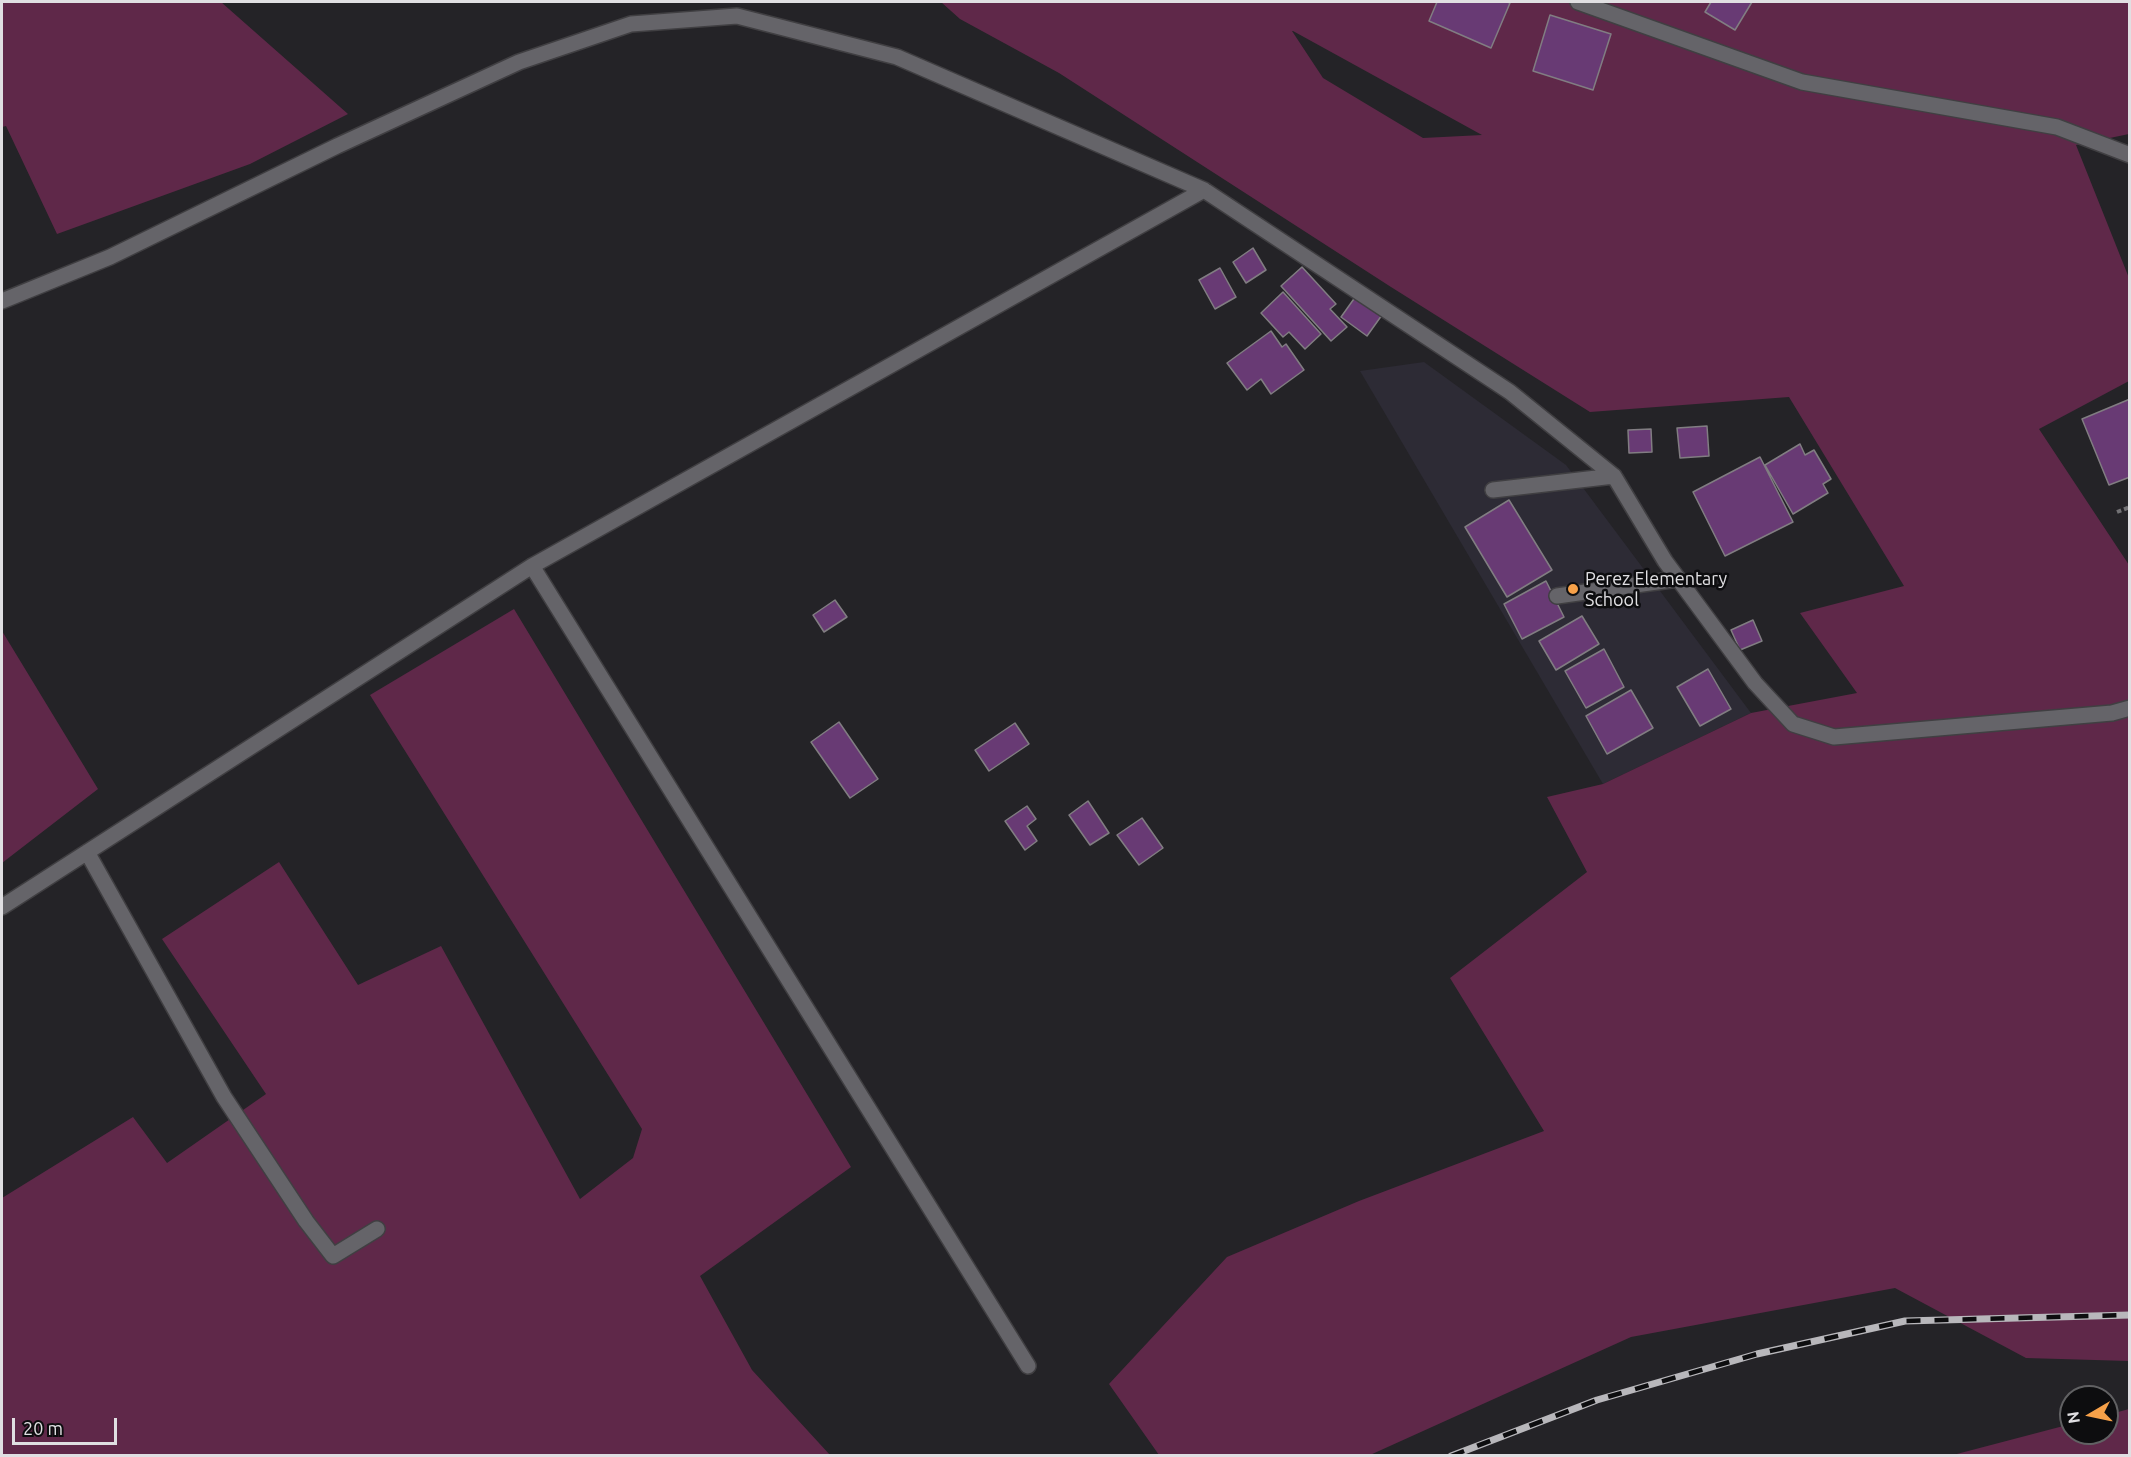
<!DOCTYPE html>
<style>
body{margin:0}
#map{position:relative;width:2131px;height:1457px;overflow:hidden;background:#242327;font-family:Ubuntu,sans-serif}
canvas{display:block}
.frame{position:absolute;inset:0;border:3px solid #e0dfe2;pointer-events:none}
.north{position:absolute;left:2059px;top:1385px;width:60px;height:60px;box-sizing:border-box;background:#0d0d0f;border:2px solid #616163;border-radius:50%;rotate:261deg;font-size:16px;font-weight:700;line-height:24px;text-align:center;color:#e0dfe2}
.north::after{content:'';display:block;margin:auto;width:21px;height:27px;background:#f7a149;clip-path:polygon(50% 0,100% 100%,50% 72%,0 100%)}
.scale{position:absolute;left:12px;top:1418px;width:105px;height:27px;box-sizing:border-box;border:3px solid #e0dfe2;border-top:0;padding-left:8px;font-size:18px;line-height:21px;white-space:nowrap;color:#e0dfe2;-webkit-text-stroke:4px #0d0d0f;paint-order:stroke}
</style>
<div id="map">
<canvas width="2131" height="1457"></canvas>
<div class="frame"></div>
<div class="north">N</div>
<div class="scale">20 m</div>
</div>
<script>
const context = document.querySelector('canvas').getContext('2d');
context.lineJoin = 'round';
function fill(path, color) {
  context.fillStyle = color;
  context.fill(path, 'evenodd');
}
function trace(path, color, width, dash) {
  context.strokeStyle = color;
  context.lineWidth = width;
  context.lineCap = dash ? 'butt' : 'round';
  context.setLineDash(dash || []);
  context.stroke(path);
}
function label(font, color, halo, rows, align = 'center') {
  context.font = font + ' Ubuntu,sans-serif';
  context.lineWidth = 5;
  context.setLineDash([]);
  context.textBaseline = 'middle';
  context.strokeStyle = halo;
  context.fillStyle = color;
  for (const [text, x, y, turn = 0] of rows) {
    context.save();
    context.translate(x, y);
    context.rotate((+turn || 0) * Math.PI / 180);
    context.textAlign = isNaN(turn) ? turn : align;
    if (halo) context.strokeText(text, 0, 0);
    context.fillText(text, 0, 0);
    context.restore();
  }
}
fill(new Path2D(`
 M1424,362L1566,465L1751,713L1603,784L1360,371Z`), '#2d2b35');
fill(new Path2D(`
 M2,2H221L348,114L250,164L57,234L6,126L2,127Z
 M941,2H2129V134L2076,145L2129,278V381L2039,429L2129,565V1361L2026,1358L1895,1288L1631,1337L1370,1455H1159L1109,1384L1227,1257L1359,1201L1544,1131L1450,978L1587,872L1547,797L1603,784L1751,713L1857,693L1800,613L1904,586L1789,397L1590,412L1391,287L1059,73L960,19ZM1292,31H1293L1482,135L1423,138L1323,78Z
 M514,609L851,1167L700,1276L752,1370L830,1455L2,1456V1198L133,1117L167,1163L266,1094L162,939L279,862L358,985L441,946L580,1199L633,1158L642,1129L370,695Z
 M2,631L98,789L2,863Z
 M2129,1409V1455H1953L2071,1424V1433H2107V1415Z`), '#5f2849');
const building = new Path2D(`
 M1437,2H1507L1510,3L1491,48L1429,21Z
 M1711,2H1752L1735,30L1705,12Z
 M1550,15L1611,34L1593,90L1533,71Z
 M1253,248L1266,270L1246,283L1233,262Z
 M1302,267L1336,304L1330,309L1347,327L1331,341L1281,286Z
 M1220,268L1236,297L1215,309L1199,280Z
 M1283,292L1321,334L1305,349L1289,332L1283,337L1261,313Z
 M1356,296L1382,315L1367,336L1341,317Z
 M1271,331L1282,347L1286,344L1304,370L1271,394L1261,379L1247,390L1227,363Z
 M2130,399V477L2109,485L2082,419Z
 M1707,426L1709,456L1680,458L1677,428Z
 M1651,429L1652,452L1629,453L1628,430Z
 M1800,444L1805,455L1814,450L1831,479L1823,484L1828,493L1793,514L1765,465Z
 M1760,457L1793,522L1725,556L1693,492Z
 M1509,500L1552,570L1507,597L1465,527Z
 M1546,581L1564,617L1522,639L1504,604Z
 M835,600L847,617L824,632L813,615Z
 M1582,616L1599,644L1556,670L1539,641Z
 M1753,620L1762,641L1740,650L1731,630Z
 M1604,649L1624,687L1586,708L1565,671Z
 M1708,669L1731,709L1700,726L1677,687Z
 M1631,690L1653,728L1607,754L1586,716Z
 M839,722L878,779L850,798L811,742Z
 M1015,723L1029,744L989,771L975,750Z
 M1088,801L1109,833L1090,845L1069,815Z
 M1027,806L1036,819L1027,826L1037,841L1025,850L1005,821Z
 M1142,818L1163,848L1139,865L1117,835Z`);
fill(building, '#683a74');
trace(building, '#817d82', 1.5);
const minor = new Path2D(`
 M1578,2L1802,82L2057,127L2130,155
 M2,301L110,257L337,146L519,62L631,24L737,16L897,57L1204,190L1510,392L1614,476L1665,561L1755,683L1793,724L1834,737L2112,713L2130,708
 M1493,490L1614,476
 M532,566L1028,1366
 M1557,596L1678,579
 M87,852L224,1097L306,1221L333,1256L377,1229
 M2,907L532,566L1204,190`);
trace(minor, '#403f42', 18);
trace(new Path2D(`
 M2117,512L2130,507`), '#727174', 4, [4.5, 3]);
trace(minor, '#656469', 15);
const rail = new Path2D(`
 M1451,1456L1597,1400L1757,1354L1905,1321L2130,1315`);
trace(rail, '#b8b7bb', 7);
trace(rail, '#0d0d0f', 4.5, [14]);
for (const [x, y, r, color] of [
 [1573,589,6,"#f7a149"]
]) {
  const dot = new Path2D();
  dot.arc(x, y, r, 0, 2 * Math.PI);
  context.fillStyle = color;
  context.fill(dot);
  trace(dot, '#0d0d0f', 2);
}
label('18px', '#e0dfe2', '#0d0d0f', [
 ["Perez Elementary",1585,579],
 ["School",1585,600]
], 'left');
</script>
